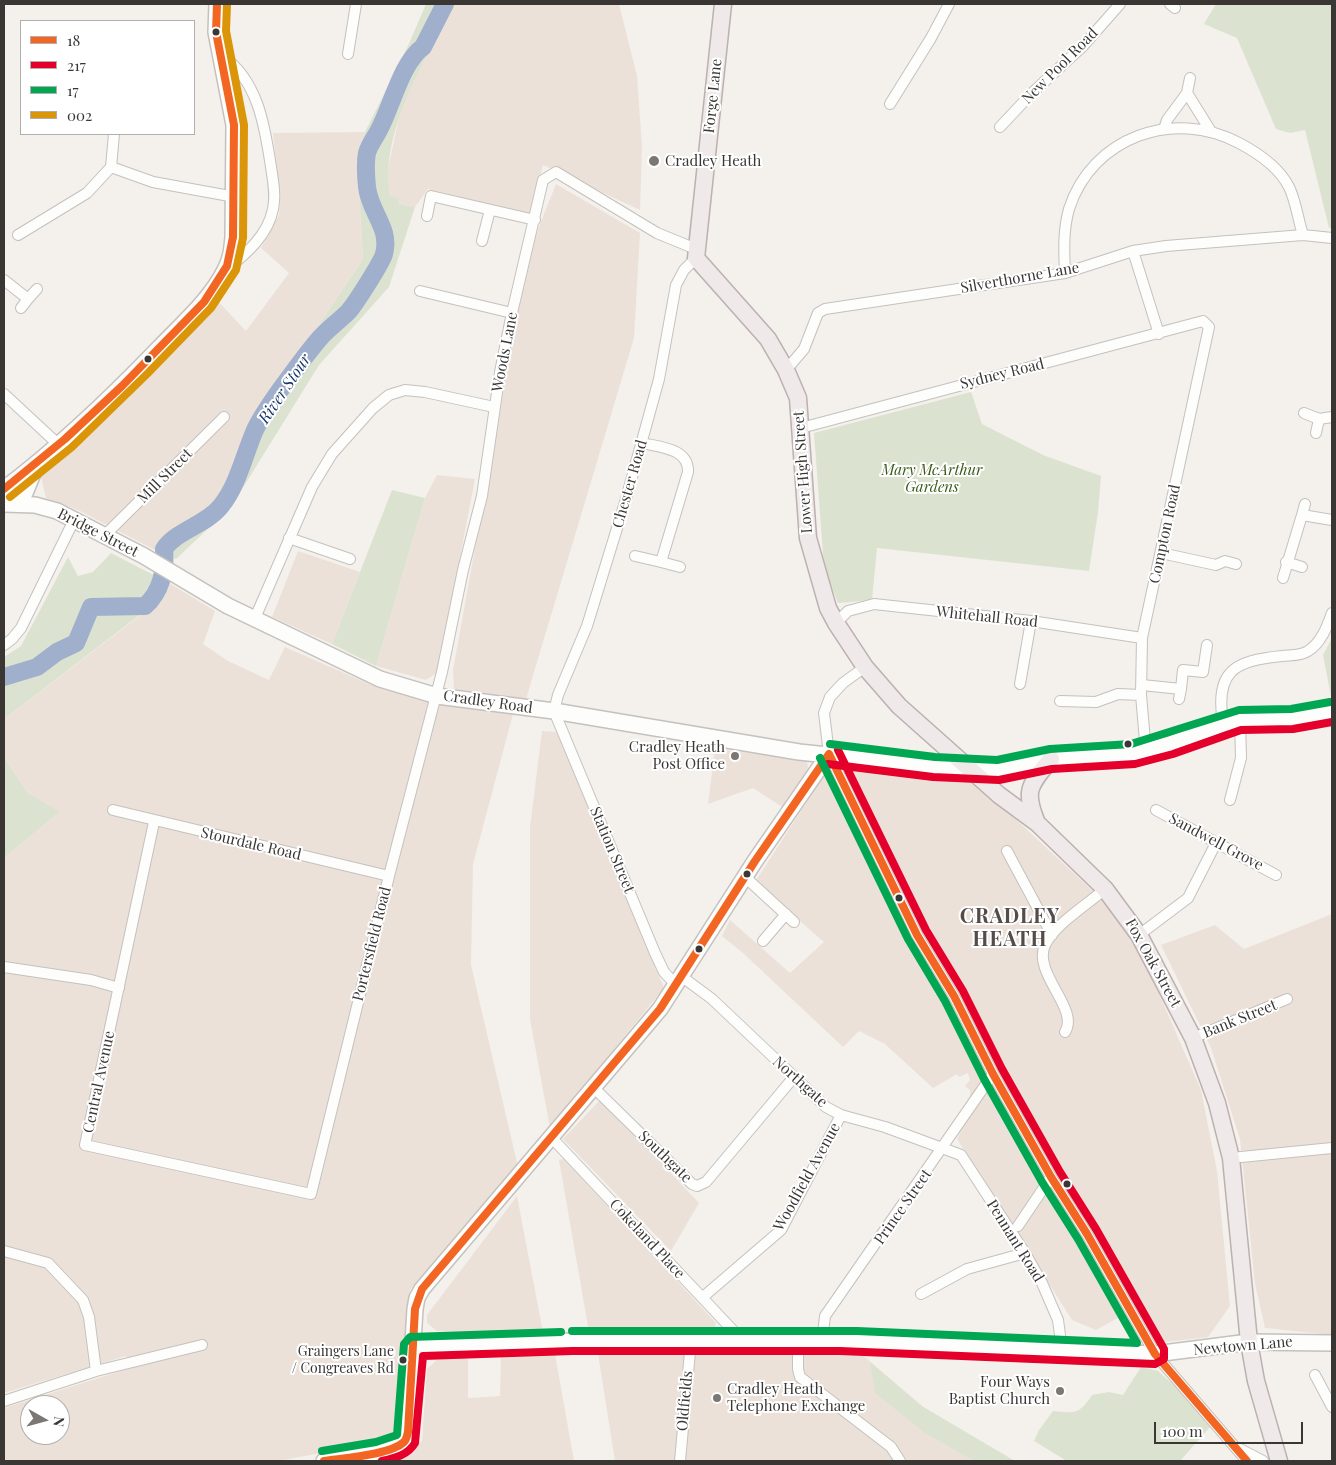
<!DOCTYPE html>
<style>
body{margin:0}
#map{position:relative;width:1336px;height:1465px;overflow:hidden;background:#f4f0ec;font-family:"Playfair Display",serif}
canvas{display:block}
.frame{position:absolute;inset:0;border:5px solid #393634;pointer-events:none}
.legend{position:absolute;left:20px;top:20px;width:175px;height:115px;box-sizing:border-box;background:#fff;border:1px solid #b0afae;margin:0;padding:6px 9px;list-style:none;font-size:15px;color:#393634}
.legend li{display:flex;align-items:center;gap:10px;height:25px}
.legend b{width:25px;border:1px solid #b0afae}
.north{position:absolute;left:20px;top:1395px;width:50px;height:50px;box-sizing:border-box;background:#fff;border:1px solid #b0afae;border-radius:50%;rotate:97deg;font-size:14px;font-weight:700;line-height:20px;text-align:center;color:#393634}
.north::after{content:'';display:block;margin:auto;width:18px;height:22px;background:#7a7774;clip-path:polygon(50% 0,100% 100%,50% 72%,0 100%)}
.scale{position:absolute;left:1154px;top:1422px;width:149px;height:22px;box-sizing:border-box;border:2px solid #393634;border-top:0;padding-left:6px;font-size:15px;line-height:18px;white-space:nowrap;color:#393634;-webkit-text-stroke:4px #fff;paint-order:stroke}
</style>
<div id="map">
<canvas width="1336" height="1465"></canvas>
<div class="frame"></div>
<ul class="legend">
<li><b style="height:6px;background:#f26522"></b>18</li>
<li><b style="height:6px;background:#e4002b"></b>217</li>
<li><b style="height:6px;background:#00a651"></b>17</li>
<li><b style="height:6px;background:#da9508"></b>002</li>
</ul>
<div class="north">N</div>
<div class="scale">100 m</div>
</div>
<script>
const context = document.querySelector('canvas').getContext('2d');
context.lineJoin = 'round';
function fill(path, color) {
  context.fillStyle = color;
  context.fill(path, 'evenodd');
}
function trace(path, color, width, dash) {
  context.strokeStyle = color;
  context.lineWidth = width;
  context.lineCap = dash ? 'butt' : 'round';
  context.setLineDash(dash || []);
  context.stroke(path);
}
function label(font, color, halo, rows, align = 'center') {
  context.font = font + ' "Playfair Display",serif';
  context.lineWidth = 4;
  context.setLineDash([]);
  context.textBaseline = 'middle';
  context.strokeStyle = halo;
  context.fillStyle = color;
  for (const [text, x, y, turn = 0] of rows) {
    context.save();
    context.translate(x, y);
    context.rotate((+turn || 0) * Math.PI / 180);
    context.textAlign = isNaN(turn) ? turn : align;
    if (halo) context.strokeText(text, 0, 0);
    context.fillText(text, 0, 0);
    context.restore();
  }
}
fill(new Path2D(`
 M455,4H619L637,76L642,147L640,210L543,165L530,214L428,189L415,207L398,204L390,196L386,178L400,113L412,82Z
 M365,132L357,157L363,259L263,408L244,441L219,501L151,548L80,511L46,498L41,477L213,296L246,331L289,273L261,248L279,215L280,199L273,133Z
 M556,184L640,233L634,338L526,699L454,689L453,670L515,327L533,242Z
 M437,475L475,479L438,672L426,680L376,666L425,498Z
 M298,551L360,572L332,644L272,617Z
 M169,583L215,611L203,644L228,661L269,680L285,647L369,684L432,702L513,714L473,864L471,965L518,1167L410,1290L396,1439L278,1461H4V1408L130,1368L126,1356L4,1393V858L59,813L28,793L4,757V719L158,602ZM30,1405H60V1435H30Z
 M542,731L559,732L664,988L550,1128L530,1019V827Z
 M715,749L807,760L808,769L782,807L753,788L708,804Z
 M856,763L974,780L1113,910L1142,955L1201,1090L1217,1171L1230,1306L1208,1337L1157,1343L1136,1308L1096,1330L1072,1320L957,1139L970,1111V1090L965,1086L970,1080L968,1073L959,1077L957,1074L933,1088L885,1044L859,1031L843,1047L743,953L722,936L730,920L790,973L824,942L755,882L830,766Z
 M1332,914V1335L1265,1328L1255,1284L1240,1139L1211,1048L1161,945L1215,925L1244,949Z
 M601,1099L699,1203L671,1251L563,1139Z
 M564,1159L716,1323L714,1330L641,1333L589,1332L559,1160Z
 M517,1196L543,1332L437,1331L427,1323V1315Z
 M810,1351L860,1353L987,1461H615L598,1354Z
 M555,1354L574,1461H360L410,1450L422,1441L427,1369L441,1356H468V1398L500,1396L501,1355Z`), '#ebe1d9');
fill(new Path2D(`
 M426,4H455C426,57 379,133 390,196L399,198L398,204L415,207L389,287L319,365L231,507L176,559L151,548L219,501L244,441L263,408L363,259L357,157L365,132L408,46Z
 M1216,4H1332V228H1329L1305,130L1290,133L1276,129L1237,38L1204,24Z
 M971,392L982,424L1043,455L1101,476L1098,512L1089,571L877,548L872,600L838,603L824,567L814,433Z
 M392,490L425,498L376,666L332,644Z
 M111,553L169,583L158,601L4,719V657L21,646L68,557L78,576L93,572Z
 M1332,638V702L1323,655Z
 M4,757L28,793L60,812L4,858Z
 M870,1362L920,1405L1015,1461H974L925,1433L875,1393Z
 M1141,1367L1158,1371L1176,1387L1210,1427L1180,1461H1067L1034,1441L1039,1430L1053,1411C1075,1413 1079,1415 1092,1395L1109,1392L1123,1395Z`), '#dbe3d0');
trace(new Path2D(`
 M4,677L37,667L57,652L76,643L91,607L145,606C161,592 166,570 164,549C177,530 206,525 221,506C238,485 244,455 255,430C262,415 273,400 283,386C295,370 307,353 320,338C329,328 339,321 348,312C354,306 382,262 384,254C391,228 370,213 367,187C366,177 365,163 367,153C370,143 375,138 379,130C392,106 401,63 423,47L445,4`), '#9fafcc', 18);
const street = new Path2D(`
 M1170,4L1175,8
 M348,54L356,4
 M221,55C258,79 265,127 271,167C273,181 276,195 273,209C268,235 247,253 227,269
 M1190,78L1187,93L1210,130
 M890,104L931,38L949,4
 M1000,127L1030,95L1083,46L1120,4
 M1164,129L1167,120L1187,93
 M111,167L114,134
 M427,216L431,196L535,220
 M18,235L87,193L111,167L153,182L235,197
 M482,241L490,210
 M1133,251L1159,334
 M1065,273C1064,252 1063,230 1069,209C1092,137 1174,108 1239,143C1258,153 1279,167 1289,187C1296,201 1298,220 1303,235
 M4,280L28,299L37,289
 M420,291L512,313
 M21,308L28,299
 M786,370L804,349L818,313L825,309L1065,273L1133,251L1166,246L1303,235L1332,238
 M4,394L60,446
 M1304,413L1319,419L1316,433
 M1319,419L1332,417
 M801,428L1203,321L1209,327L1142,638L1141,695L1146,752
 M1302,515L1305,504
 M105,535L224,417
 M289,538L350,559
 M1161,553L1216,565L1225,561L1236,564
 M635,556L661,562L688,472C689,448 659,447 642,443
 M661,562L680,567
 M1286,562L1302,567
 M1283,578L1302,515L1332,520
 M255,618L312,487L332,454L373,408L389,395L405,390L425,392L494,407
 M836,623L848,611L874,604L1031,621L1142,638
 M4,645L12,639L21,628L74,520
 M865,667L843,683L830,697L824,713L829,754L917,935L954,996L993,1074L1051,1177L1087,1234L1155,1354L1247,1461
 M1020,684L1031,621
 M1142,685L1181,689L1183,670L1203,672L1207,645
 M1179,699L1181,689
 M1060,701L1096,702L1118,694L1141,695
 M1223,724C1215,671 1233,661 1282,656C1290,655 1301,656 1308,651C1321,643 1327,627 1332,613
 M1230,800L1241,758L1240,720
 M113,810L389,876
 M1156,810L1276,875
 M154,822L85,1145L311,1194L389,876L442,672L463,570L482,496L500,372L512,313L543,180L556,172L657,233L696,249
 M1007,851L1052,935
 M745,877L794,922
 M1139,935L1188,898L1216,843
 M763,941L786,914
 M4,967L91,980L119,988
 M681,976L712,999L826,1107L841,1115L885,1127L961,1155L1025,1253L1042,1283L1058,1320L1062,1350
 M676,985L664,972L655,953L554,711L558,695L587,626L626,499L659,379L676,285L684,270L696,258
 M1065,1032C1080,1009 1032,973 1045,945C1055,924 1088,904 1105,889
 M1193,1038L1287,999
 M593,1087L692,1184L697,1186L706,1182L794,1077
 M551,1137L743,1341
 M1231,1158L1332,1148
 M1018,1226L1051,1177
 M4,1251L48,1263L83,1300L89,1317L96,1371
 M921,1294L967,1269L1025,1253
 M703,1297L781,1230L841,1115
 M798,1342V1369L800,1377L891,1447L900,1461
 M822,1342L825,1316L993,1074
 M1315,1375L1332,1407
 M4,1401L96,1371L202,1345
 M1240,1449L1263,1461
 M680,1461L691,1341`);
const secondary = new Path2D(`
 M4,489C61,446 109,400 159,348C182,324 210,300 225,270C231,259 232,248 233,237L234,125L216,32L217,4
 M21,503L36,466
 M4,504L35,505L57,511L144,556L228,606L380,679L437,696L554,711L799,752L970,770L1005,769L1051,759L1133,754L1170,744L1223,724L1240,720L1292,719L1332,712
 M414,1346L572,1341H840L1155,1354L1249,1342L1332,1343
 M324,1461C340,1458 393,1452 403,1443C408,1439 408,1430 408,1424L415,1309L417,1298L422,1289L660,1009L755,861L829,754`);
const primary = new Path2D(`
 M723,4L696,258L768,339L786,370L798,398L808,538L828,608L836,623L865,667L899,706L999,795L1037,823L1105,889L1139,935L1193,1038L1217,1103L1231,1158L1249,1342L1256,1381L1279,1461
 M1037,823C1023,790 1030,785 1051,759`);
trace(street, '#c4c1be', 12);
trace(secondary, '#c4c1be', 18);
trace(primary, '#bcb0b0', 19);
trace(street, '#fdfdfc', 10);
trace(secondary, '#fdfdfc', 15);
trace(primary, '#f0e9e9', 16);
trace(new Path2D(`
 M4,489L65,439L122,386L204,302L227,266L233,237L234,125L216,32L217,4
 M324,1461C343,1458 390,1455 404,1442C407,1439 407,1435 408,1432L415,1309L422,1289L660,1009L755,861L829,754L917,935L954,996L993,1074L1051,1177L1087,1234L1155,1354L1247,1461`), '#f26522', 8);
trace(new Path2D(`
 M828,764L933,777L999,780L1052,769L1135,764L1173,754L1241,730L1293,729L1332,722
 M382,1461C395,1458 408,1455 415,1443L423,1356L572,1351H840L1155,1364L1164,1359V1349L1096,1229L1060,1172L1002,1069L963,991L926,930L838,750`), '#e4002b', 8);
trace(new Path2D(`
 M830,744L935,757L997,760L1050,749L1131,744L1239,710L1291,709L1330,702
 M572,1331H857L1137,1343L1078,1239L1042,1182L984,1079L945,1001L908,939L820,758
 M322,1451L376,1442L397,1435L404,1344L410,1337L561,1332`), '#00a651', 8);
trace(new Path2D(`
 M10,497L72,447L147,374L211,308L236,270L243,238L244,125L226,31L227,4`), '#da9508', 8);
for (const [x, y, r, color] of [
 [216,32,4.5,"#393634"],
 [654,161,6,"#7a7774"],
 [148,359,4.5,"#393634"],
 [1128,744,4.5,"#393634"],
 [735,756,5,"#7a7774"],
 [747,874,4.5,"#393634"],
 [899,898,4.5,"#393634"],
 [699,949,4.5,"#393634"],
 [1067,1184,4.5,"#393634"],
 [403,1360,4.5,"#393634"],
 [1060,1391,5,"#7a7774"],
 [717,1398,5,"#7a7774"]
]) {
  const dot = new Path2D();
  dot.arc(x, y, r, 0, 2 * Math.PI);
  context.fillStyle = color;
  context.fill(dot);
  trace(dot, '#fff', 2);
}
label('14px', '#393634', '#fff', [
 ["Graingers Lane",394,1352],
 ["/ Congreaves Rd",394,1369]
], 'right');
label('15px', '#393634', '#fff', [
 ["New Pool Road",1060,66,-45],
 ["Forge Lane",713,96,-84],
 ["Silverthorne Lane",1020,278,-10],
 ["Woods Lane",505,352,-79],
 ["Sydney Road",1002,374,-14],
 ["Lower High Street",803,472,-94],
 ["Mill Street",165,476,-45],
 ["Chester Road",630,484,-74],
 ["Bridge Street",98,533,27],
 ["Compton Road",1165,534,-78],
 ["Whitehall Road",987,617,6],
 ["Cradley Road",488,702,8],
 ["Sandwell Grove",1216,842,28],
 ["Stourdale Road",251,844,13],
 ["Station Street",612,850,67],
 ["Portersfield Road",372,944,-76],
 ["Fox Oak Street",1153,963,61],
 ["Bank Street",1240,1019,-22],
 ["Central Avenue",99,1082,-78],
 ["Northgate",800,1082,42],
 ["Southgate",665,1157,44],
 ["Woodfield Avenue",807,1177,-61],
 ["Prince Street",903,1207,-55],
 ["Cokeland Place",647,1239,47],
 ["Pennant Road",1015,1241,58],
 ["Newtown Lane",1243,1346,-5],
 ["Oldfields",685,1401,-85]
]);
label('15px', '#393634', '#fff', [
 ["Cradley Heath",665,161],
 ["Cradley Heath",725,747,"right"],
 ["Post Office",725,764,"right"],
 ["Four Ways",1050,1382,"right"],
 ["Baptist Church",1050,1399,"right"],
 ["Cradley Heath",727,1389],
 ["Telephone Exchange",727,1406]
], 'left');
label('italic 15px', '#395a18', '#fff', [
 ["Mary McArthur",932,470],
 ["Gardens",932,487]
]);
label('italic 16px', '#18366c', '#fff', [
 ["River Stour",285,389,-56]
]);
context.letterSpacing = '1px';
label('bold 20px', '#534c48', '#fff', [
 ["CRADLEY",1010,917],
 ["HEATH",1010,940]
]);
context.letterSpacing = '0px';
</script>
